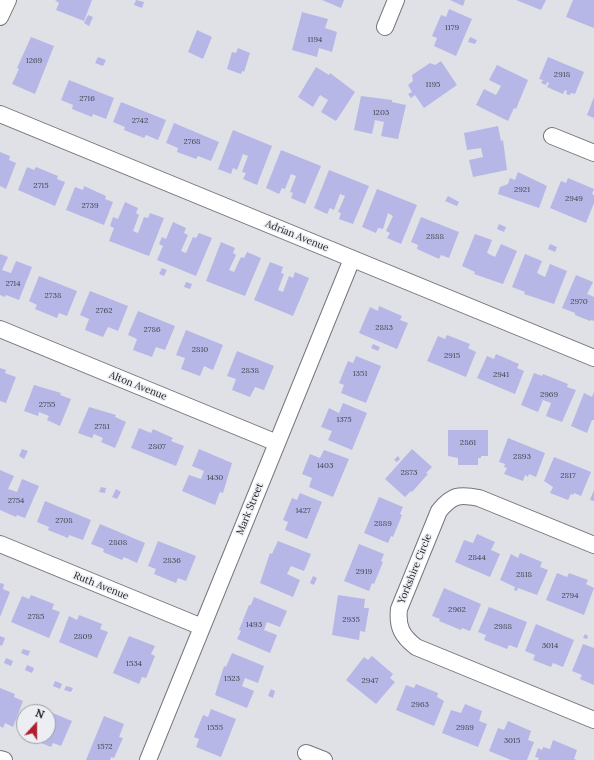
<!DOCTYPE html>
<style>
body{margin:0}
#map{position:relative;width:594px;height:760px;overflow:hidden;background:#dfe1e6;font-family:Lora,serif}
canvas{display:block}
.north{position:absolute;left:16px;top:704px;width:40px;height:40px;box-sizing:border-box;background:#eceef3;border:1px solid #9b9ca0;border-radius:50%;rotate:21deg;font-size:11px;font-weight:700;line-height:16px;text-align:center;color:#212224}
.north::after{content:'';display:block;margin:auto;width:14px;height:18px;background:#b01e2e;clip-path:polygon(50% 0,100% 100%,50% 72%,0 100%)}
</style>
<div id="map">
<canvas width="594" height="760"></canvas>
<div class="north">N</div>
</div>
<script>
const context = document.querySelector('canvas').getContext('2d');
context.lineJoin = 'round';
function fill(path, color) {
  context.fillStyle = color;
  context.fill(path, 'evenodd');
}
function trace(path, color, width, dash) {
  context.strokeStyle = color;
  context.lineWidth = width;
  context.lineCap = dash ? 'butt' : 'round';
  context.setLineDash(dash || []);
  context.stroke(path);
}
function label(font, color, halo, rows, align = 'center') {
  context.font = font + ' Lora,serif';
  context.lineWidth = 3;
  context.setLineDash([]);
  context.textBaseline = 'middle';
  context.strokeStyle = halo;
  context.fillStyle = color;
  for (const [text, x, y, turn = 0] of rows) {
    context.save();
    context.translate(x, y);
    context.rotate((+turn || 0) * Math.PI / 180);
    context.textAlign = isNaN(turn) ? turn : align;
    if (halo) context.strokeText(text, 0, 0);
    context.fillText(text, 0, 0);
    context.restore();
  }
}
fill(new Path2D(`
 M55,0H92L84,21L56,10L59,3Z
 M136,0L144,2L142,8L134,5Z
 M322,0H344L341,8Z
 M450,0H465L463,6Z
 M516,0H546L541,10Z
 M573,0H594V28L566,17Z
 M449,9L472,19L456,56L434,46L437,38L432,36L441,15L446,17Z
 M302,12L328,19L325,28L337,32L332,52L319,48L317,57L292,50Z
 M88,15L93,17L89,26L84,23Z
 M197,30L212,37L203,59L188,52Z
 M31,37L54,46L35,94L12,84L19,69L17,68Z
 M470,37L477,40L475,44L468,42Z
 M238,48L250,53L244,72L242,71L241,74L227,69L232,52L236,53Z
 M98,57L106,60L103,66L95,63Z
 M548,57L584,72L575,94L571,93L570,95L566,94L567,91L565,90L563,94L547,87L549,83L547,82L546,85L541,83L543,80L539,79Z
 M441,61L457,85L424,108L415,95L411,98L408,94L412,92L408,85L413,81L412,75L430,63L435,65Z
 M497,65L528,80L516,109L514,108L508,121L476,105L484,89L496,95L501,86L489,80Z
 M316,67L329,75L330,73L355,92L336,121L321,112L328,100L320,95L313,107L298,97Z
 M69,80L114,98L106,119L93,114L92,117L72,109L73,105L61,100Z
 M361,96L392,100V102L406,105L398,139L381,136L384,122L375,120L372,134L354,130Z
 M594,97V118L587,115Z
 M121,102L166,120L158,140L146,135L144,138L124,130L125,127L113,122Z
 M174,123L219,142L211,161L198,156L196,159L177,152L178,148L166,143Z
 M498,126L501,141L503,140L507,170L473,177L469,160L483,157L481,148L467,150L464,133Z
 M233,130L272,146L257,185L243,179L246,173L242,172L248,156L243,154L237,170L233,168L231,174L218,169Z
 M281,150L321,166L305,204L291,198L293,193L290,192L296,176L291,174L285,189L282,188L279,194L266,188Z
 M0,152L10,156L9,160L16,163L6,189L0,186Z
 M27,167L34,170L36,167L58,176L57,179L65,182L55,206L18,190Z
 M329,170L369,186L353,224L339,219L341,213L338,212L345,196L340,194L334,210L330,208L327,214L314,208Z
 M518,172L547,186L539,208L498,194L500,187L508,184L510,178L515,180Z
 M568,178L594,189L592,194L594,195V203L586,223L550,208L561,181L566,183Z
 M84,186L106,196L105,199L113,202L104,225L66,210L75,187L83,190Z
 M377,189L417,205L401,244L387,238L390,233L386,231L393,216L388,213L383,229L378,228L376,233L362,227Z
 M448,196L459,202L457,206L445,201Z
 M125,202L138,208L136,213L139,215L133,231L138,233L144,217L148,218L150,213L164,218L149,256L109,241L114,228L110,226L113,217L118,219Z
 M421,217L459,232L449,258L441,255L439,259L417,249L418,245L411,242Z
 M173,222L186,228L184,233L188,235L181,251L186,253L193,237L196,238L199,233L212,238L196,276L157,260L163,246L159,244L162,237L166,239Z
 M499,224L506,227L504,232L497,229Z
 M475,234L492,240L487,253L495,257L501,244L517,251L503,284L474,274L475,272L462,266Z
 M221,242L235,248L233,253L236,255L229,270L234,272L241,257L244,258L247,252L261,258L245,296L206,281Z
 M550,244L557,247L555,252L548,249Z
 M0,254L8,257L2,270L11,273L16,261L32,267L19,300L6,295L5,297L0,295Z
 M525,254L542,261L537,273L545,277L550,264L567,271L554,304L524,294L525,292L512,287Z
 M270,262L283,267L281,273L284,274L278,290L283,292L289,276L293,278L295,272L309,278L293,316L254,300Z
 M162,268L167,270L164,276L159,274Z
 M576,275L593,282L587,294L594,297V321L591,320L590,321L575,315V313L562,308Z
 M39,276L77,291L67,316L59,313L57,318L35,309L37,305L29,301Z
 M186,282L192,284L190,289L184,287Z
 M90,291L128,306L118,331L108,327L103,337L85,330L89,319L80,315Z
 M379,306L402,316L400,320L408,323L397,349L359,333L370,307L378,311Z
 M138,311L175,326L165,350L156,347L152,357L133,350L137,339L128,335Z
 M186,330L223,345L213,370L204,366L200,376L181,369L185,358L176,355Z
 M447,335L470,344L468,348L476,352L466,377L427,361L438,336L445,339Z
 M373,344L380,347L378,351L371,348Z
 M237,351L274,366L264,390L255,387L250,397L232,390L236,379L227,376Z
 M496,354L519,364L517,368L524,371L515,394L477,378L487,356L494,359Z
 M356,356L381,366L366,403L341,393L344,385L339,383L348,361L353,363Z
 M0,368L6,370L5,373L16,377L6,403L0,401Z
 M534,373L542,376L543,374L568,384L567,387L576,390L562,422L546,416L551,403L543,400L538,412L521,405Z
 M34,385L61,393L60,395L71,399L60,426L47,420L49,416L39,412L38,416L24,411Z
 M594,392V420H592L587,433L571,426L584,393L592,397Z
 M343,403L367,413L352,450L328,440L332,431L321,427L329,408L339,413Z
 M89,407L116,415L115,417L126,422L115,448L101,442L103,438L94,434L92,438L78,433Z
 M139,428L151,433L153,429L173,438L171,441L184,446L176,466L131,448Z
 M448,430H488V456H481V458H478V465H458V458L448,456Z
 M508,438L545,453L536,477L529,474L528,477L525,475L523,481L504,474L507,468L504,467L505,464L499,462Z
 M22,449L28,451L24,459L19,456Z
 M199,449L232,463L223,493L220,492L215,505L182,491L189,475L201,479L204,471L192,466Z
 M412,449L432,467L426,473L428,474L412,492L411,491L405,497L385,479Z
 M324,450L349,459L333,497L309,487L312,478L302,474L310,454L320,458Z
 M398,456L400,459L397,462L394,460Z
 M554,457L591,472L581,496L574,493L573,495L571,494L568,500L550,493L553,487L544,481Z
 M0,470L14,476L8,489L17,492L22,479L39,486L25,518L17,515L16,517L0,510Z
 M101,487L106,488L105,493L99,492Z
 M116,489L121,492L117,499L112,497Z
 M594,490V501L590,500Z
 M300,493L322,502L307,539L285,530L288,522L283,520L292,498L297,500Z
 M379,497L403,507L400,514L402,515L393,537L391,536L388,543L364,533Z
 M45,501L91,520L83,540L69,535L68,538L48,530L49,527L37,522Z
 M100,524L145,543L137,563L124,557L122,560L103,552L104,549L91,544Z
 M477,534L495,542L491,550L500,554L490,577L455,562L464,540L473,543Z
 M158,541L196,556L186,581L178,578L176,583L154,574L156,569L148,566Z
 M278,541L311,554L304,571L291,566L287,574L300,580L293,597L260,583L270,553L272,554Z
 M359,544L384,554L381,561L383,562L374,584L372,583L369,591L344,581Z
 M520,553L542,562L540,567L548,570L537,595L518,588L517,591L514,590L515,587L500,580L511,554L518,558Z
 M557,573L567,577L569,573L588,580L586,584L594,588L584,615L546,600Z
 M313,576L317,578L314,585L310,583Z
 M0,583L4,584L3,589L10,592L0,617Z
 M444,588L481,604L470,631L462,628L461,630L439,621L440,619L432,616Z
 M31,595L54,604L52,609L60,612L49,638L11,622L22,596L29,599Z
 M338,595L365,599L364,608H369L365,632L360,631L359,640L332,635Z
 M254,597L287,611L280,627L267,622L264,630L277,635L270,653L237,639L241,631L239,630L249,605H251Z
 M489,607L527,622L517,648L509,645L507,649L484,640L486,635L478,632Z
 M79,615L102,624L100,629L108,632L97,658L59,642L69,616L77,620Z
 M536,624L574,640L563,667L553,663L551,667L533,660L535,655L525,651Z
 M585,634L588,636L587,639L583,638Z
 M0,636L5,638L2,646L0,645Z
 M129,636L155,646L151,654L155,656L146,678L142,677L139,684L113,673Z
 M583,644L594,648V685L580,679L582,675L572,671Z
 M23,649L30,651L28,656L21,653Z
 M232,653L264,666L258,683L245,678L242,686L254,691L247,708L215,695L224,666L226,667Z
 M372,656L393,674L390,678L395,682L376,704L346,680L364,657L368,660Z
 M6,658L13,661L11,666L4,663Z
 M27,665L34,668L32,673L25,670Z
 M55,681L62,684L60,689L53,686Z
 M416,684L438,693L437,697L444,701L434,726L396,710L406,685L414,688Z
 M66,686L73,688L71,692L64,690Z
 M0,688L15,694L14,697L23,701L13,727L5,723L3,728L0,726Z
 M271,689L275,691L273,698L268,696Z
 M465,704L482,711L479,721L487,724L478,747L442,733L451,710L461,713Z
 M33,705L72,721L61,746L53,743L51,747L29,738V736H48V712H30Z
 M211,709L236,719L221,757L196,747L199,739L194,737L203,715L208,717Z
 M104,716L124,724L119,737L123,738L114,758L111,757L110,760H86Z
 M508,721L531,731L528,740L534,742L527,760H511L489,751L498,728L504,730Z
 M553,740L577,750L574,759L577,760H538L539,758L535,757L538,748L542,750L543,747L550,749Z`), '#b6b7e6');
const minor = new Path2D(`
 M0,17L8,0
 M385,27L396,0
 M0,114L594,358
 M552,136L594,153
 M0,329L277,443
 M0,544L202,627
 M594,545L479,498C459,494 452,495 439,511L399,609C397,627 402,636 416,647L594,720
 M306,753L324,760
 M0,759L4,760
 M148,760L352,259`);
trace(minor, '#74767a', 18);
trace(minor, '#fff', 16);
label('8px', '#464754', null, [
 ["1179",452,28],
 ["1194",315,40],
 ["1269",34,61],
 ["2918",562,75],
 ["1195",433,85],
 ["2716",87,99],
 ["1203",381,113],
 ["2742",140,121],
 ["2768",192,142],
 ["2715",41,186],
 ["2921",522,190],
 ["2949",574,199],
 ["2739",90,206],
 ["2888",435,237],
 ["2714",13,284],
 ["2738",53,296],
 ["2970",579,302],
 ["2762",104,311],
 ["2883",384,328],
 ["2786",152,330],
 ["2810",200,350],
 ["2915",452,356],
 ["2838",250,371],
 ["1351",360,374],
 ["2941",501,375],
 ["2969",549,395],
 ["2755",47,405],
 ["1375",344,420],
 ["2781",102,427],
 ["2861",468,443],
 ["2807",157,447],
 ["2893",522,457],
 ["1403",325,466],
 ["2873",409,473],
 ["2817",568,476],
 ["1430",215,478],
 ["2754",16,501],
 ["1427",303,511],
 ["2708",64,521],
 ["2889",383,524],
 ["2808",118,543],
 ["2844",477,558],
 ["2836",172,561],
 ["2919",364,572],
 ["2818",524,575],
 ["2794",570,596],
 ["2962",457,610],
 ["2785",36,617],
 ["2935",351,620],
 ["1493",254,625],
 ["2988",503,627],
 ["2809",83,637],
 ["3014",550,646],
 ["1534",134,664],
 ["1523",232,679],
 ["2947",370,681],
 ["2963",420,705],
 ["1555",215,728],
 ["2989",465,728],
 ["3015",512,741],
 ["1572",105,747]
]);
label('10px', '#212224', '#eceef3', [
 ["Adrian Avenue",297,236,22],
 ["Alton Avenue",138,386,22],
 ["Mark Street",250,509,-68],
 ["Yorkshire Circle",415,569,-68],
 ["Ruth Avenue",101,586,22]
]);
</script>
